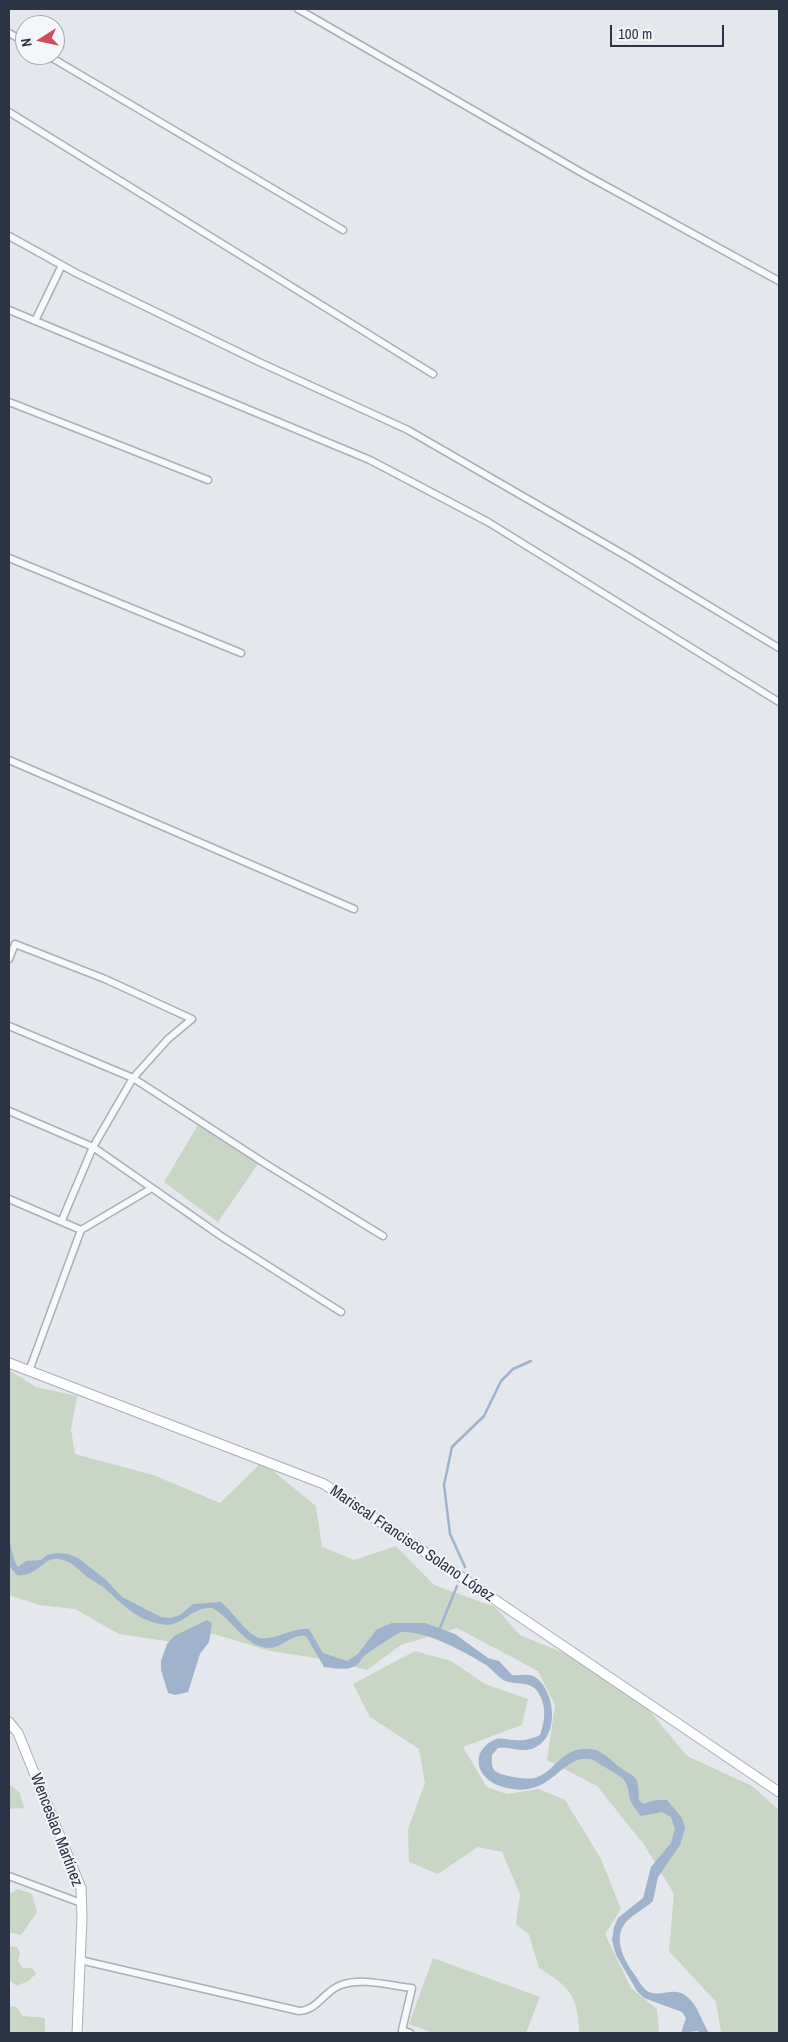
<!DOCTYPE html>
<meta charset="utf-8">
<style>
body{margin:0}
#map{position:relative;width:788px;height:2042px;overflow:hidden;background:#e4e7ec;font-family:"Archivo Narrow",sans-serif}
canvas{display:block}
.frame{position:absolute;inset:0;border:10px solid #2b3445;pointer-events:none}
.north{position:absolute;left:15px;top:15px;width:50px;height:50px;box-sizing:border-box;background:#f4f6f9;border:1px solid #a4a8b1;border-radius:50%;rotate:260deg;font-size:14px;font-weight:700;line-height:20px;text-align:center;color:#2b3445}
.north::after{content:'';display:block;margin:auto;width:18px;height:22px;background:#d1495b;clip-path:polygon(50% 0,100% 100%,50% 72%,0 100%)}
.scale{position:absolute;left:610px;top:25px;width:114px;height:22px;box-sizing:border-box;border:2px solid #2b3445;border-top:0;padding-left:6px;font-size:15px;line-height:18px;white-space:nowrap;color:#2b3445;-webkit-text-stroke:4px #f4f6f9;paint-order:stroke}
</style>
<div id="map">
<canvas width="788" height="2042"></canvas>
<div class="frame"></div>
<div class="north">N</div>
<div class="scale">100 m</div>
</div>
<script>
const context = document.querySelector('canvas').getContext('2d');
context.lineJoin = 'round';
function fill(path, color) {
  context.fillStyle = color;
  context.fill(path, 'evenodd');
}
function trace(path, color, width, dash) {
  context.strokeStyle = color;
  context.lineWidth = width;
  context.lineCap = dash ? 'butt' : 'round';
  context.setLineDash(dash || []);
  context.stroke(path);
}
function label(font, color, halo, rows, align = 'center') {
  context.font = font + ' "Archivo Narrow",sans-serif';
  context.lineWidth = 4;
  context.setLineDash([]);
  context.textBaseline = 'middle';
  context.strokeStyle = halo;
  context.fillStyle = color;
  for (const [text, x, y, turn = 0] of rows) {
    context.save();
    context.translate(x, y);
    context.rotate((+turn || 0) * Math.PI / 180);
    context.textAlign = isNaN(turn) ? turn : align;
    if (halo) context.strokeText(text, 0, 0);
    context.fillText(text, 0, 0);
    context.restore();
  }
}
fill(new Path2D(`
 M201,1120L258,1164L218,1222L164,1182Z
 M9,1370L36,1387L77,1396L71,1430L75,1454L153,1475L220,1503L262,1462L316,1506L322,1547L354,1560L396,1546L434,1585L495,1607L520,1635L598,1667L644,1704L687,1756L752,1786L779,1810V2033H721L716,2002L669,1951L674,1894L645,1846L597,1786L547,1760L555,1705L538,1671L457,1628L401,1645L367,1670L323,1659L270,1651L214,1634L173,1642L119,1634L75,1609L39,1605L9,1595Z
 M415,1651L451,1661L485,1684L528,1699L522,1725L463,1747L487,1787L507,1794L539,1789L565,1800L601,1859L621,1909L605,1934L631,1988L657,2009L659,2033H579C578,1996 570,1987 539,1968L529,1935L516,1924L520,1894L502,1852L478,1847L438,1874L409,1862L408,1829L425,1783L419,1749L370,1717L353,1684Z
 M9,1784L20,1793L24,1808L9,1809Z
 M18,1889L32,1894L37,1912L21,1935L9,1932V1894Z
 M9,1946L17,1947L20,1953L18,1961L23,1968H32L36,1974L28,1981L17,1986L10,1981Z
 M433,1958L540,1997L526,2033H433L409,2024Z
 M9,2006L16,2007L23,2016L45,2018V2033H9Z`), '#c9d6c5');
fill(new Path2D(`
 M9,1539C11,1547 14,1562 18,1567L26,1561L41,1560L47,1555L57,1553L68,1554L78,1558L105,1579L122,1597L161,1617L171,1618L180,1615L193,1604L221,1602C233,1612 242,1628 255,1636C268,1645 291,1627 309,1629L323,1653L347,1661L358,1654L377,1629L392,1623H425L455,1634L488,1658L499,1661L512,1675C520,1676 528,1673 535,1677C555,1690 560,1735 536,1747C524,1754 511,1746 498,1748L492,1755C492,1760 491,1765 494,1770C499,1776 527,1780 535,1778C557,1771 561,1746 591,1749C601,1750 610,1759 617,1765C637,1781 638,1771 639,1800L643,1804L656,1800H667L682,1818L685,1828L680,1845L658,1877L653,1901C645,1909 633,1914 626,1922C613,1937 623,1958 632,1971C637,1977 642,1989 649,1992C662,1997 673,1987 685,1995C698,2004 701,2021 709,2033H699L698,2031L681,2033L686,2018L682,2012L644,1998L637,1991L616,1955L612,1940L614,1927L618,1918L643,1898L651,1867L671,1843L675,1829L671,1817L662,1812L641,1816C637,1811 633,1806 630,1800C628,1792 629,1785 623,1779C618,1774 609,1770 603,1766C599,1764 595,1760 590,1759C558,1755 552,1803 500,1786C478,1779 469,1754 492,1741C500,1736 506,1740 514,1740C524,1741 532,1739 540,1735C545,1720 547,1706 538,1692C530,1680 515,1686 503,1680C497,1676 492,1669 486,1665C465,1652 427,1631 402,1632C398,1632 368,1653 364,1656C360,1661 358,1666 350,1668C343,1670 332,1668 324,1667L306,1636C291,1634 282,1648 269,1648C244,1647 232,1618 212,1608C190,1606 183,1629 160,1624C134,1619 121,1602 103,1587C99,1584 94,1582 90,1579C79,1571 72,1560 58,1559C43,1557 37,1578 17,1575L9,1566Z
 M207,1620L212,1623L209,1642L200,1654L188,1692L175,1695L168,1693L161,1670V1661L167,1644L174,1636Z`), '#9fb4cc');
trace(new Path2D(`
 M465,1567L450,1534L444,1485L452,1447L484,1416L501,1381L513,1369L531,1361
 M440,1628L457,1586`), '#9fb4cc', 2.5);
const street = new Path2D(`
 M298,9L584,174L779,281
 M9,33L25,42
 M47,55L343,230
 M9,112L433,374
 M9,236L76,273L259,362L408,430L628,557L779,648
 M9,310L370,460L488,522L779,702
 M35,321L62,265
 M9,402L208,480
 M9,558L241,653
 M9,760L354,909
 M9,959L15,944L105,979L192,1019L168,1039L133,1078L93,1147L62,1220
 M9,1026L133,1078L269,1166L383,1236
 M9,1111L93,1147L221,1236L341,1312
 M9,1199L81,1230
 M29,1371L81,1230L152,1188
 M9,1876L81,1903
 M80,1960L299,2011C317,2011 325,1990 341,1985C362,1977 391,1986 412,1988L402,2030L410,2033`);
const secondary = new Path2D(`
 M9,1363L324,1484L779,1792
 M9,1722L18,1733L81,1888L82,1918L77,2033`);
trace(street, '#a9aeb7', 9);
trace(secondary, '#a9aeb7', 11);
trace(street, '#f7f8fa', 6);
trace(secondary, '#fff', 9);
label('16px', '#2b3445', '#f4f6f9', [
 ["Mariscal Francisco Solano López",412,1544,34],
 ["Wenceslao Martínez",56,1830,69]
]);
</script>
